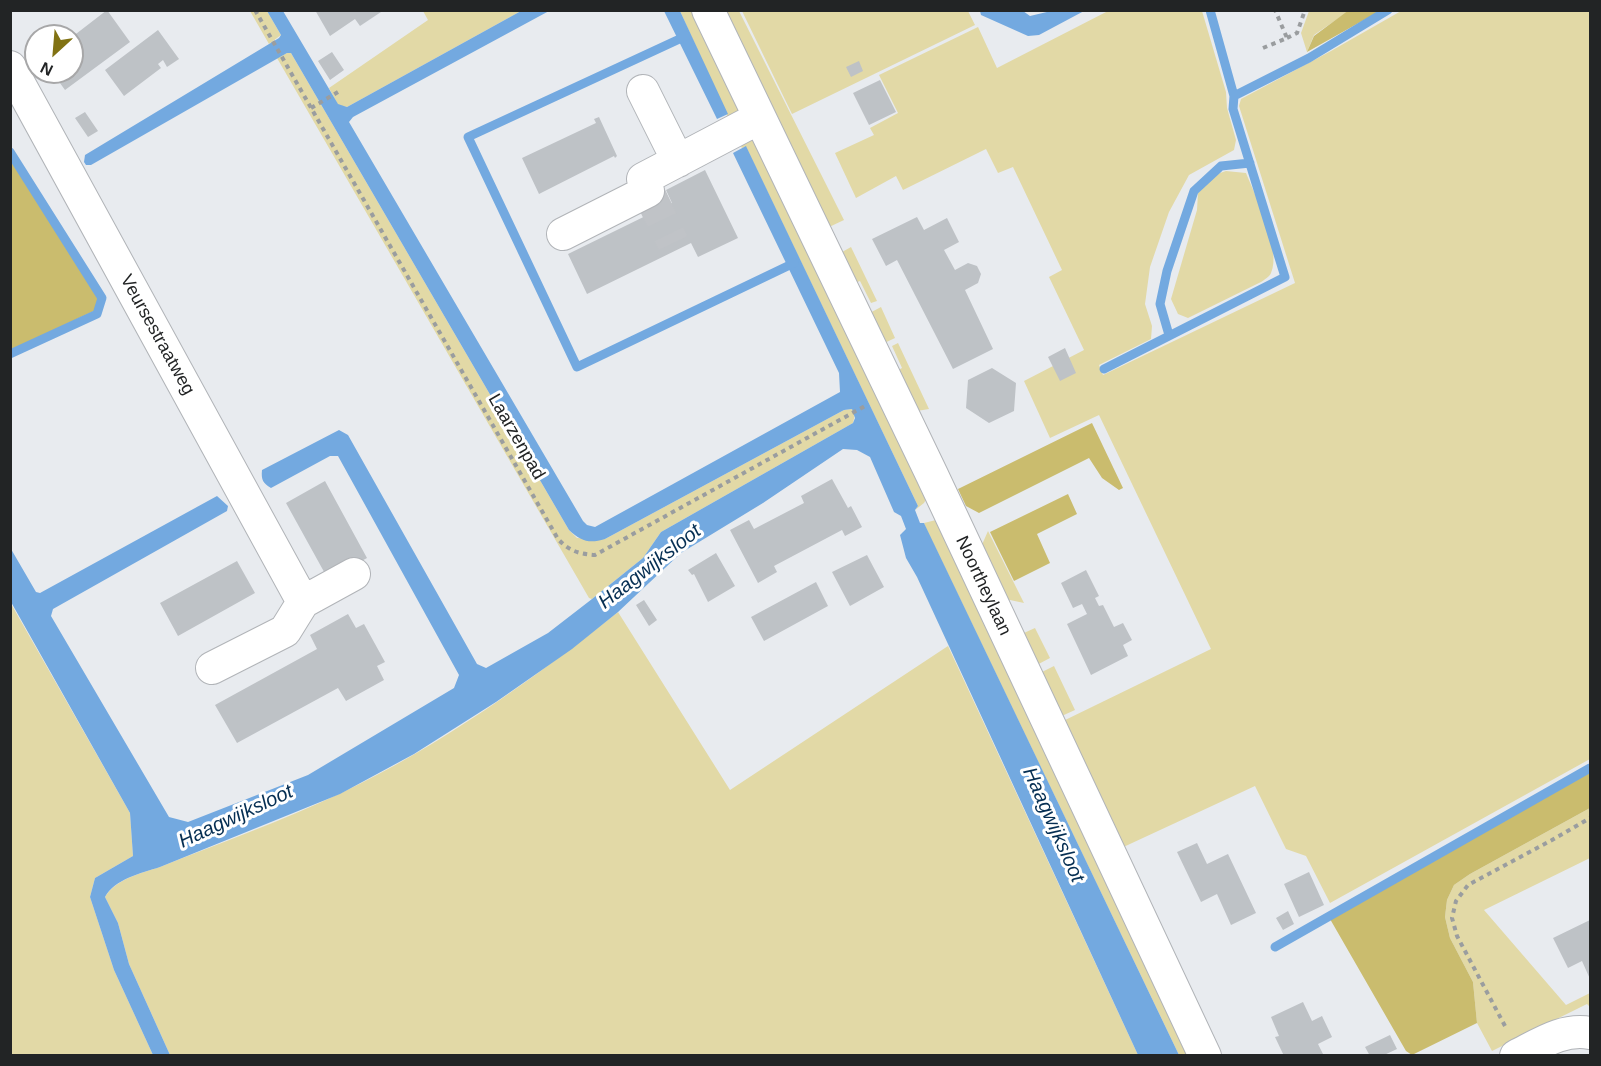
<!DOCTYPE html>
<style>
body{margin:0}
#map{position:relative;width:1601px;height:1066px;overflow:hidden;background:#e8ebef;font-family:Arial,sans-serif}
canvas{display:block}
.frame{position:absolute;inset:0;border:12px solid #222425;pointer-events:none}
.north{position:absolute;left:24px;top:24px;width:60px;height:60px;box-sizing:border-box;background:#fff;border:2px solid #a7a7a8;border-radius:50%;rotate:206deg;font-size:16px;font-weight:700;line-height:24px;text-align:center;color:#222425}
.north::after{content:'';display:block;margin:auto;width:21px;height:27px;background:#817213;clip-path:polygon(50% 0,100% 100%,50% 72%,0 100%)}
</style>
<div id="map">
<canvas width="1601" height="1066"></canvas>
<div class="frame"></div>
<div class="north">N</div>
</div>
<script>
const context = document.querySelector('canvas').getContext('2d');
context.lineJoin = 'round';
function fill(path, color) {
  context.fillStyle = color;
  context.fill(path, 'evenodd');
}
function trace(path, color, width, dash) {
  context.strokeStyle = color;
  context.lineWidth = width;
  context.lineCap = dash ? 'butt' : 'round';
  context.setLineDash(dash || []);
  context.stroke(path);
}
function label(font, color, halo, rows, align = 'center') {
  context.font = font + ' Arial,sans-serif';
  context.lineWidth = 6;
  context.setLineDash([]);
  context.textBaseline = 'middle';
  context.strokeStyle = halo;
  context.fillStyle = color;
  for (const [text, x, y, turn = 0] of rows) {
    context.save();
    context.translate(x, y);
    context.rotate((+turn || 0) * Math.PI / 180);
    context.textAlign = isNaN(turn) ? turn : align;
    if (halo) context.strokeText(text, 0, 0);
    context.fillText(text, 0, 0);
    context.restore();
  }
}
fill(new Path2D(`
 M250,11H267L281,35L269,44Z
 M423,11H521L347,107L338,105L329,88L428,20Z
 M680,11H701L747,108L731,124Z
 M717,11H739L844,220L827,228Z
 M742,11H968L975,25L792,114Z
 M1108,11H1202L1226,92L1227,108L1236,140L1234,150L1189,175L1169,212L1150,267L1145,304L1152,326L1151,339L1099,365L1103,375L1295,283L1239,106L1241,99L1331,51L1401,11H1590V759L1330,903L1306,856L1286,849L1255,786L1117,850L1059,723L1211,649L1099,415L1050,438L1024,381L1084,350L1049,277L1062,270L1013,167L998,173L986,149L903,190L896,176L856,198L835,153L874,135L870,128L898,113L879,75L978,27L997,68Z
 M1309,11H1349L1314,35L1307,52L1301,33Z
 M287,53H291L569,530L577,538L605,539L844,410L852,409L855,414L853,423L661,532L643,558L592,599L589,598L277,58Z
 M762,138L930,492L924,503L915,510L918,506L746,147L742,148L738,141Z
 M1226,171L1246,173C1255,195 1282,250 1271,273C1270,276 1264,280 1261,282L1188,318L1178,314L1171,299L1197,210L1198,193L1217,174Z
 M851,247L877,301L871,303L860,281L850,285L835,256Z
 M881,307L895,338L878,346L864,316Z
 M898,343L929,409L917,411L892,373L902,368L892,346Z
 M936,520L945,521L1197,1055H1179L926,528L924,523Z
 M988,531L1024,603L996,597L977,556Z
 M10,602L130,813L133,856L95,878L90,897L114,970L153,1055H11Z
 M618,612L730,790L948,646L1138,1055H170L129,964L118,923L105,897C116,879 141,873 160,867C220,843 282,821 341,793C440,746 532,680 618,612Z
 M1035,628L1050,658L1031,668L1015,637Z
 M1054,666L1075,710L1055,719L1034,676Z
 M1590,808V858L1484,910L1566,1005L1590,993V1007L1587,1004L1492,1051L1477,1023L1473,982L1450,938L1445,917L1447,900L1454,885L1470,874Z`), '#e2d9a6');
fill(new Path2D(`
 M1349,10L1380,11L1307,52L1314,36Z
 M11,159L98,299L96,310L11,350Z
 M1092,423L1123,488L1119,490L1102,478L1089,458L979,513L966,506L958,489Z
 M1068,494L1077,514L1037,534L1050,563L1014,581L990,532Z
 M1590,772V808L1470,874L1454,885L1447,900L1445,917L1450,938L1473,982L1477,1023L1412,1055L1406,1051L1330,919Z`), '#cabc6e');
fill(new Path2D(`
 M267,11H283L338,104L347,107L521,11H549L353,117L349,122L583,521L587,525L595,527L840,392L839,373L733,153L746,146L918,506L915,510L920,523H924L1179,1055H1138L917,577L906,558L900,535L906,529L901,516L894,512L870,457L857,450L843,449L763,503L681,553L618,612L572,649L496,702L414,754L340,794L160,867C141,873 115,879 105,897L118,923L129,964L170,1055H153L114,970L90,897L95,878L133,856L130,813L11,602V549L36,592L40,593L217,496L228,506L227,511L53,609L51,616L169,817L188,822L308,775L454,688L459,675L338,456H330L271,488C263,483 261,480 262,470L339,430L348,435L477,664L486,668L548,633L592,599L643,558L661,532L853,423L855,418L852,409L844,410L605,539C589,544 581,541 569,530L291,53H287L91,165H86L84,162L85,155L279,38L281,35Z
 M664,11H680L728,114L717,119Z
 M980,11H1023L1030,16L1051,11H1084L1039,35L1028,36L981,15Z`), '#73a9e0');
trace(new Path2D(`
 M686,36L468,137L577,367L794,263
 M1234,96L1309,58L1388,10
 M10,152L102,298L97,314L10,354
 M1169,335L1160,304L1167,271L1194,191L1221,166L1250,163
 M1104,369L1285,277L1233,109L1234,96L1210,10
 M1275,947L1590,768`), '#73a9e0', 9);
fill(new Path2D(`
 M107,10L130,42L65,90L52,72H72V37Z
 M315,10H384L360,26L355,19L330,36Z
 M158,30L179,59L167,67L163,60L158,64L161,68L124,96L105,70Z
 M332,52L344,70L330,80L318,61Z
 M859,61L863,71L851,77L846,67Z
 M880,80L896,112L869,125L853,93Z
 M85,112L98,131L88,137L75,118Z
 M599,117L617,156L615,158L614,156L539,194L522,158L596,123L594,119Z
 M705,170L738,238L698,257L691,243L587,294L568,254L672,203L666,190Z
 M917,217L924,230L947,218L959,242L944,250L955,270L968,263L977,266L981,274L978,283L965,290L993,349L953,369L897,260L886,266L872,239Z
 M1065,348L1076,373L1060,381L1048,357Z
 M992,368L1016,383L1014,411L989,423L966,408L968,380Z
 M832,479L848,508L851,506L862,527L845,536L842,530L774,566L777,572L758,583L730,530L749,520L754,529L804,503L801,496Z
 M325,481L367,558L328,579L286,503Z
 M716,553L735,586L708,602L694,574L692,575L688,570Z
 M867,555L884,587L850,606L832,572Z
 M237,561L255,593L178,636L160,603Z
 M1086,570L1099,596L1095,598L1099,606L1103,605L1114,627L1123,623L1132,640L1123,645L1128,656L1091,675L1067,624L1087,614L1082,604L1073,608L1061,583Z
 M816,582L828,606L764,641L751,617Z
 M644,600L657,620L649,626L636,605Z
 M348,614L356,628L364,624L385,662L377,666L384,680L346,701L338,688L237,743L215,705L317,649L310,635Z
 M1197,843L1207,864L1228,854L1256,913L1231,925L1217,894L1201,902L1177,852Z
 M1309,872L1324,905L1299,917L1284,884Z
 M1288,911L1294,924L1283,930L1276,918Z
 M1590,920V979L1582,961L1568,968L1553,938Z
 M1303,1002L1312,1021L1322,1016L1332,1037L1318,1044L1324,1056H1284L1275,1037L1279,1036L1271,1017Z
 M1390,1035L1397,1049L1382,1056H1370L1365,1047Z`), '#bec2c6');
trace(new Path2D(`
 M648,191L673,243`), '#c0c3c7', 32, [32, 16]);
const minor = new Path2D(`
 M708,10L932,475L1205,1056
 M10,67L303,602
 M643,91L678,161
 M563,234L648,191L643,179L759,118
 M212,668L285,631L303,602L354,574
 M1516,1056C1540,1044 1563,1028 1590,1033`);
trace(minor, '#b1b4b8', 34);
trace(new Path2D(`
 M255,10L558,539C569,551 579,554 595,555L865,406
 M1287,38L1297,33L1305,10
 M1263,48L1287,38L1275,10
 M311,108L338,92
 M1505,1026L1457,936L1452,918L1456,901L1468,885L1552,840L1590,818`), '#9a9d9f', 4, [4.5, 4.5]);
trace(minor, '#fff', 32);
label('18px', '#222425', '#fff', [
 ["Veursestraatweg",157,335,61],
 ["Laarzenpad",516,437,60],
 ["Noortheylaan",983,586,65]
]);
label('italic 20px', '#062f53', '#fff', [
 ["Haagwijksloot",650,567,-38],
 ["Haagwijksloot",236,817,-25],
 ["Haagwijksloot",1053,825,66]
]);
</script>
